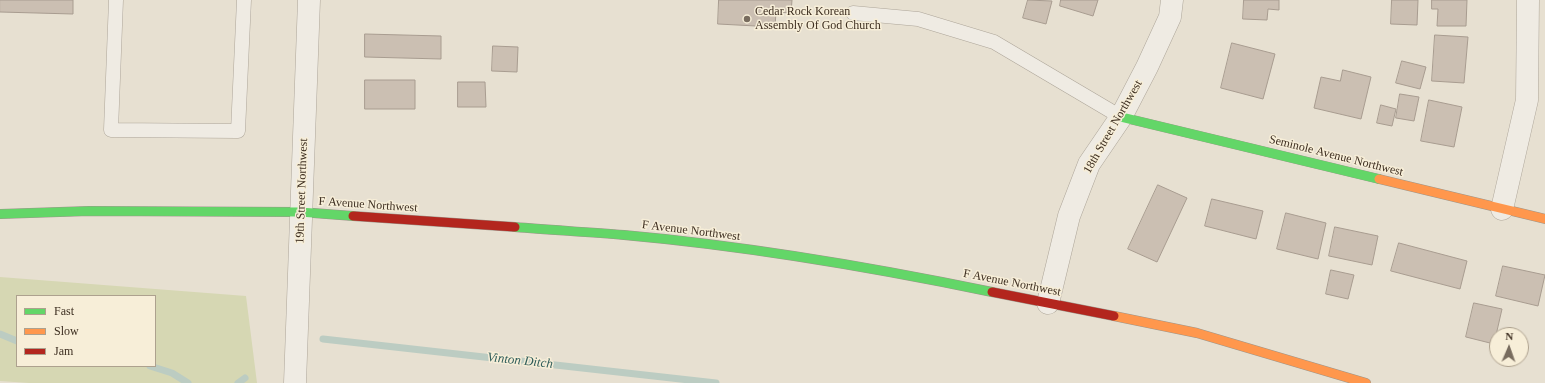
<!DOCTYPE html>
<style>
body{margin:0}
#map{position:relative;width:1545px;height:383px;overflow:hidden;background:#e7e0d1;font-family:"Times New Roman",serif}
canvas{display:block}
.legend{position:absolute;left:16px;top:295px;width:140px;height:72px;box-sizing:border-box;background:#f7eed8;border:1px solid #ada18e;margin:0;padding:5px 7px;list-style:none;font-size:12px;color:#3d2e20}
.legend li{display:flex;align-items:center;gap:8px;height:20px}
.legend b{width:20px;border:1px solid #ada18e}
.north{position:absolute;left:1489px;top:327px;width:40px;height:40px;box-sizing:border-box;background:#f7eed8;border:1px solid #ada18e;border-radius:50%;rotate:2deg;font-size:11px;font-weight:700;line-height:16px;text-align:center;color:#3d2e20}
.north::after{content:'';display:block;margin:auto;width:14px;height:18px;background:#786c5e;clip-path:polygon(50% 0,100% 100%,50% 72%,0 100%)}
</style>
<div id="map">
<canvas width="1545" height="383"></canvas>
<ul class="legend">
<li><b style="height:5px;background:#63d668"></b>Fast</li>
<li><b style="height:5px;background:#ff974d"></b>Slow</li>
<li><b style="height:5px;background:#b3261e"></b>Jam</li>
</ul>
<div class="north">N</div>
</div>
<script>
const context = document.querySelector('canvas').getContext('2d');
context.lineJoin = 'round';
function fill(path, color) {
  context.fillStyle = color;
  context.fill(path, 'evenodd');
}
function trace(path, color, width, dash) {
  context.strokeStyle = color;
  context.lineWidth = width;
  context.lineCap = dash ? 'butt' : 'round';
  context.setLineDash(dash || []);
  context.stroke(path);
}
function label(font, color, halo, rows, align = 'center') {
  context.font = font + ' "Times New Roman",serif';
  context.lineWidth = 3;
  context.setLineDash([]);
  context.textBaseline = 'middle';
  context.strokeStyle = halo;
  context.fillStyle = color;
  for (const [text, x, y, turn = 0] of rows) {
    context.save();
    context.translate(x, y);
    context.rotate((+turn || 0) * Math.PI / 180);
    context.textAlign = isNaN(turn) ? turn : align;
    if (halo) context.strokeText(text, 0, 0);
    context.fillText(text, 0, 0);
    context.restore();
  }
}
fill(new Path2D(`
 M0,277L246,296L257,383H29L0,381ZM17,296H155V366H17Z`), '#d6d7b3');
trace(new Path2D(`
 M0,334L17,341
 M323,339L716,383
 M150,366L172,373L188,383
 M238,383L245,378`), '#bcccc2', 7);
const building = new Path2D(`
 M0,0H73V14L0,12Z
 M719,0H792L791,13L776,12L775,27L718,24Z
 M1028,0L1052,1L1046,24L1023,18Z
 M1061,0H1098L1093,16L1060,6Z
 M1244,0H1279V10L1268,9L1267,20L1243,19Z
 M1392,0H1418L1417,25L1391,24Z
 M1432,0H1467L1466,26H1437L1438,9H1432Z
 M365,34L441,36V59L365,57Z
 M1435,35L1468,37L1464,83L1432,81Z
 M1232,43L1275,54L1263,99L1221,88Z
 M493,46L518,47L517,72L492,71Z
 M1402,61L1426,67L1420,89L1396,83Z
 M1343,70L1371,77L1361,119L1314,108L1321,77L1340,81Z
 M365,80H415V109H365Z
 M458,82H485L486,107H458Z
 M1400,94L1419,97L1414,121L1396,118Z
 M1429,100L1462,107L1454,147L1421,141Z
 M1381,105L1396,109L1392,126L1377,123Z
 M1158,185L1187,198L1157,262L1128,249Z
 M1212,199L1263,211L1256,239L1205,226Z
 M1286,213L1326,223L1318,259L1277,249Z
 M1335,227L1378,236L1372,265L1329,256Z
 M1399,243L1467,261L1460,289L1391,271Z
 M1503,266L1545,275L1538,306L1496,296Z
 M1331,270L1354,275L1348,299L1326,294Z
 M1474,303L1502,309L1494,344L1466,337Z`);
fill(building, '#cbbfb2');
trace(building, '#a89c90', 1);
const lane = new Path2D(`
 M116,0L111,130L238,131L244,0
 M853,13L918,19L994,42L1121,117`);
const street = new Path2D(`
 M1502,209L1527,100L1528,0
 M1048,303L1069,216L1089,164L1121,117L1147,67L1170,17L1172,0
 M295,383L309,0`);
const fast = new Path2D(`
 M1121,117L1379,179
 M0,214L89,211L300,212L353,216
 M515,227C552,230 588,232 624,235C748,246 871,267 992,292`);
const slow = new Path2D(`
 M1379,179L1545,219
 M1114,316L1197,333L1366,383`);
const jam = new Path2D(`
 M353,216L515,227
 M992,292L1114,316`);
trace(lane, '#ada599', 15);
trace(street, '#ada599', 23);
trace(fast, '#9c958a', 10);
trace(slow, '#9c958a', 10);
trace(jam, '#9c958a', 10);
trace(lane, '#efebe3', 14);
trace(street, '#efebe3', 22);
trace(fast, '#63d668', 9);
trace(slow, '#ff974d', 9);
trace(jam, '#b3261e', 9);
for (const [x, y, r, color] of [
 [747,19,4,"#786c5e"]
]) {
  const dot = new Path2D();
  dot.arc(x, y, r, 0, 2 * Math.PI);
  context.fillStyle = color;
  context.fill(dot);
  trace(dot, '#f7eed8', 1.5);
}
label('12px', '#3d2e20', '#f7eed8', [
 ["Cedar Rock Korean",755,12],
 ["Assembly Of God Church",755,26]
], 'left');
label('12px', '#3d2e20', '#f7eed8', [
 ["18th Street Northwest",1113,127,-60],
 ["Seminole Avenue Northwest",1336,156,14],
 ["19th Street Northwest",302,191,-88],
 ["F Avenue Northwest",368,205,4],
 ["F Avenue Northwest",691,231,7],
 ["F Avenue Northwest",1012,283,11]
]);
label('italic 13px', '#2f5d5a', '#f7eed8', [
 ["Vinton Ditch",520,361,6]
]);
</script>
